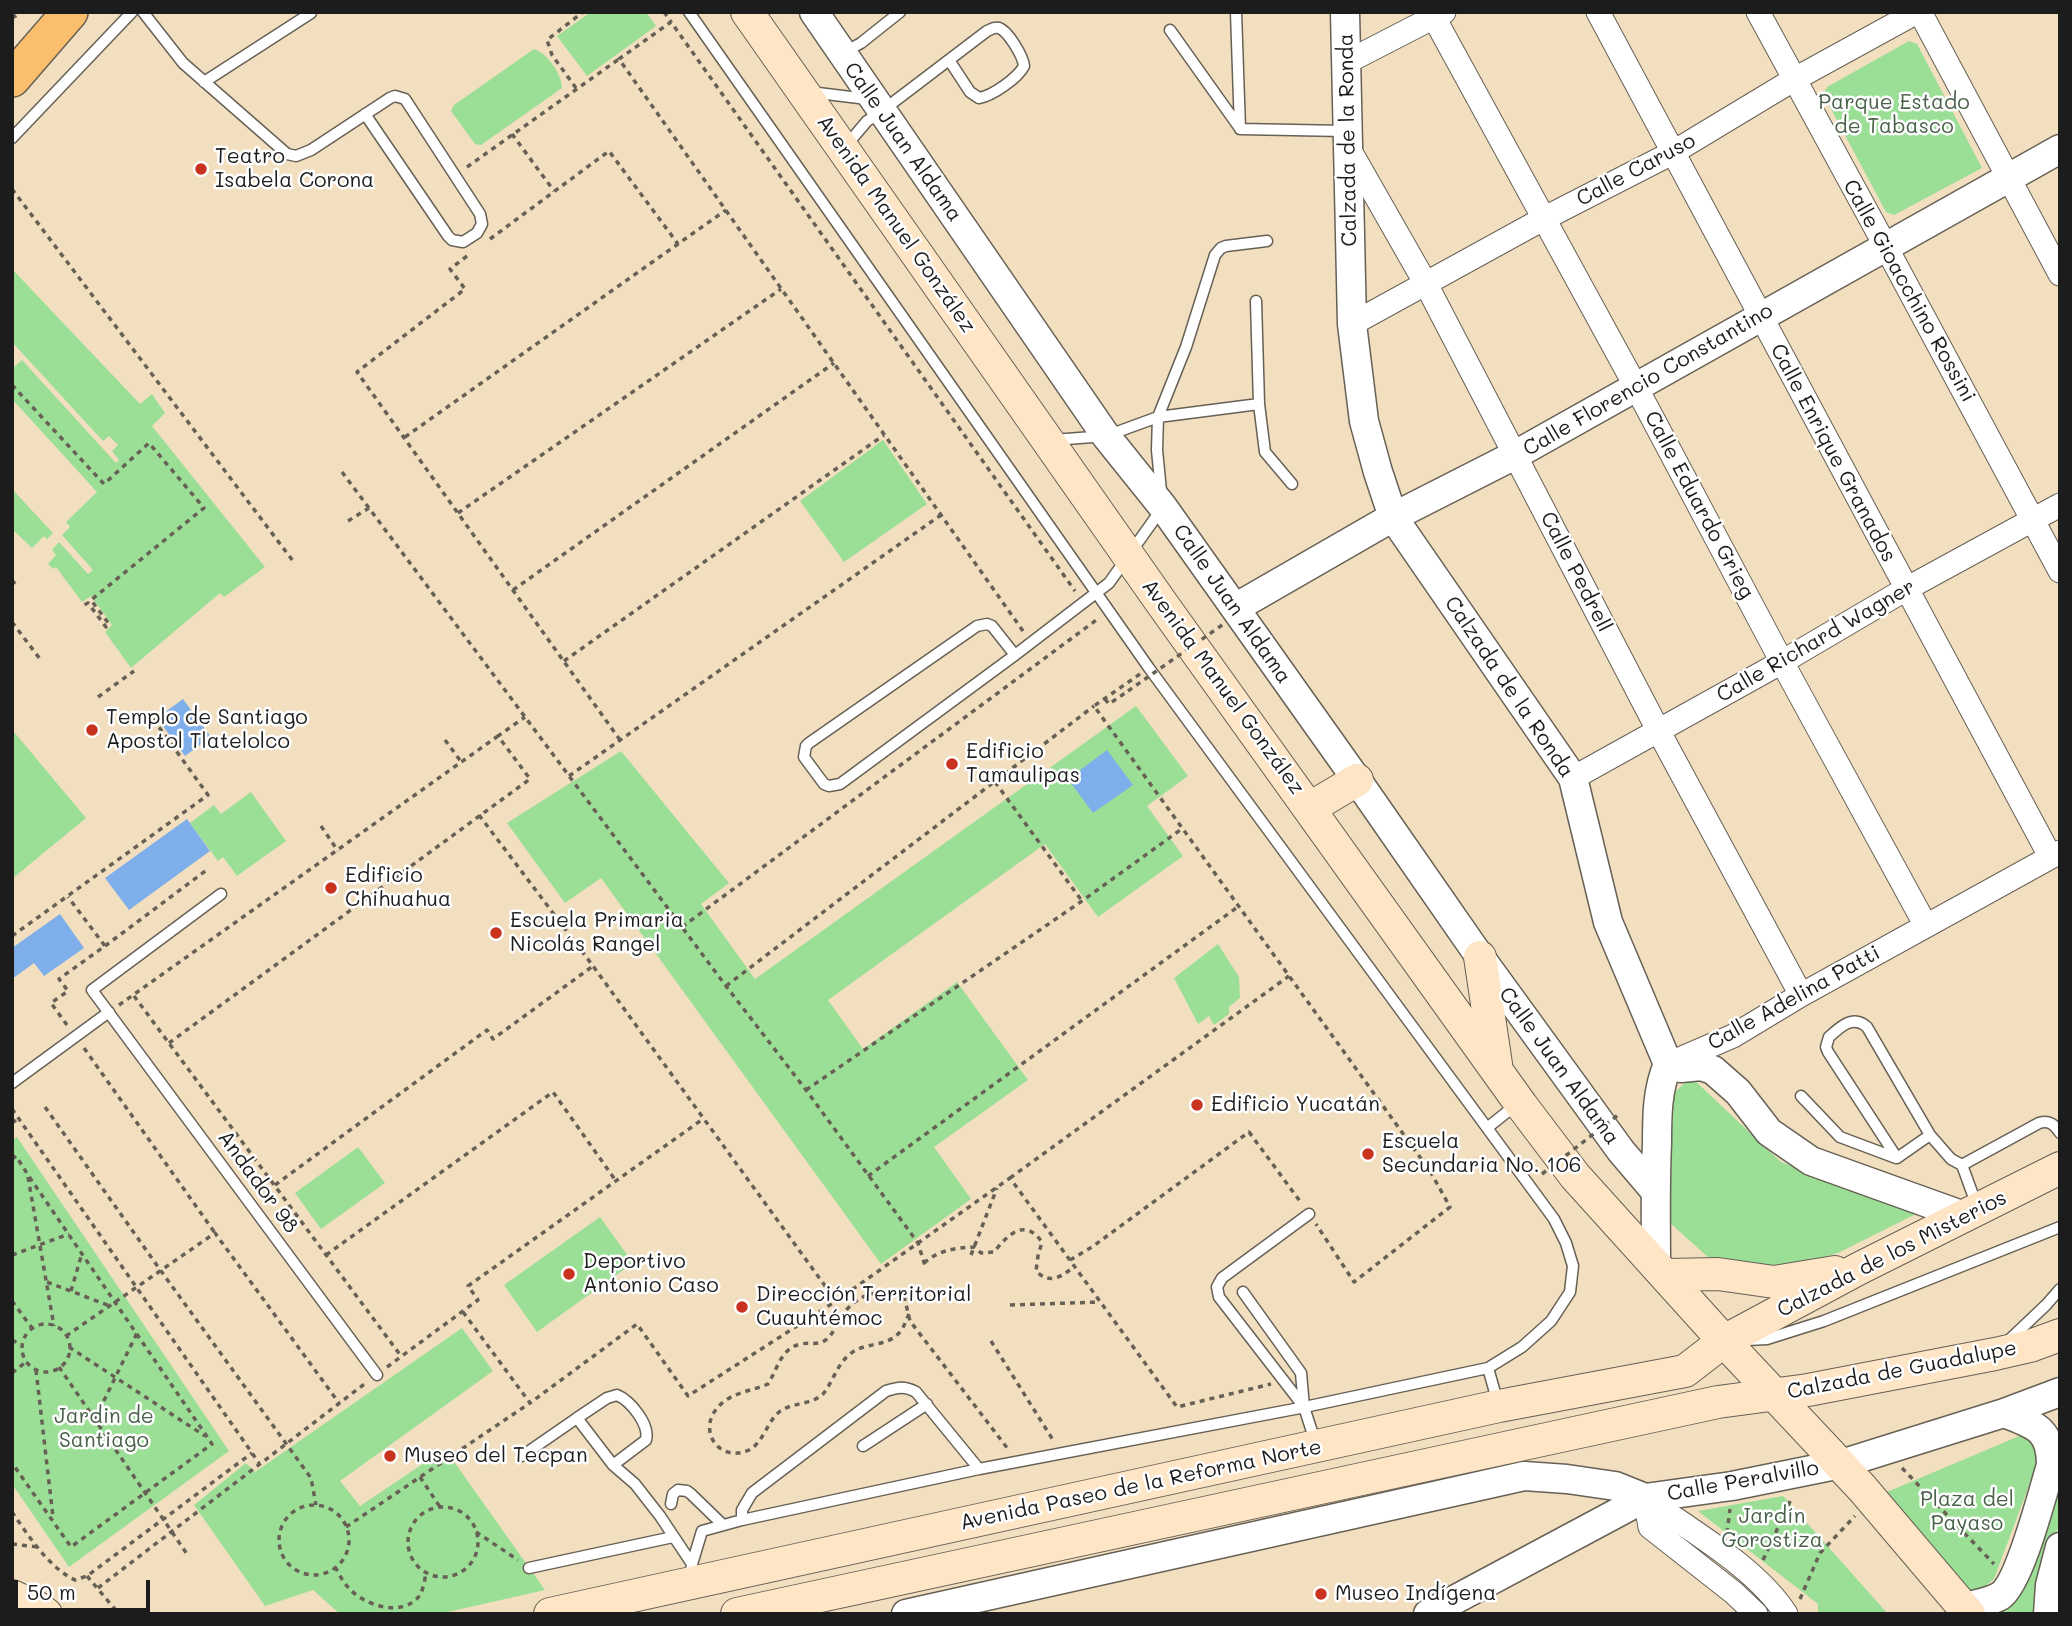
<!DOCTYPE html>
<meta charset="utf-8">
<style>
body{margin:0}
#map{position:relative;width:2072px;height:1626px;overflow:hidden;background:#f2dfc0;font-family:Mali,sans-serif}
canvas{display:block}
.frame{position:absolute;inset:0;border:14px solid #1c1c1c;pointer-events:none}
.scale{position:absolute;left:14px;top:1580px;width:136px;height:32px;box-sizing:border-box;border:4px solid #1c1c1c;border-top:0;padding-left:9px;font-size:21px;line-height:24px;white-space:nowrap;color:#1c1c1c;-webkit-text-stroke:5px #fff;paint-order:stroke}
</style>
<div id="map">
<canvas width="2072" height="1626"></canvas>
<div class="frame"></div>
<div class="scale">50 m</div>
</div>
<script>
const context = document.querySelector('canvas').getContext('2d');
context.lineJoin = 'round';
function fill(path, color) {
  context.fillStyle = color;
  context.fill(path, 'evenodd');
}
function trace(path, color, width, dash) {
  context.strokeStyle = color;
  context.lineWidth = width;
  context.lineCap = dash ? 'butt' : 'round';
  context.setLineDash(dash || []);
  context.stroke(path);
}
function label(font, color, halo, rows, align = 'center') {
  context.font = font + ' Mali,sans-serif';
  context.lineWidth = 5;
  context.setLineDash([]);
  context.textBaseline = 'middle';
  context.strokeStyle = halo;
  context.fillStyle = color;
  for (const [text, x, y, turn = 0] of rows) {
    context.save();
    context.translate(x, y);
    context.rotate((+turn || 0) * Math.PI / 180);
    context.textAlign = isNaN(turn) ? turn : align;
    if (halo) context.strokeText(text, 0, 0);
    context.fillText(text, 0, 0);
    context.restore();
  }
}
fill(new Path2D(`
 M591,12H646L656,26L587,76L557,36Z
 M1909,41L1917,44L1982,168L1894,215L1886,212L1823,94L1827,87Z
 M534,49C547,53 562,74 562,88L481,145L475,144L451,111L454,105Z
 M12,269L140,404L152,394L165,413L152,426L265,567L224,597L220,593L131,668L105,632L112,625L91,596L82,602L56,567L53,569L48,564L56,555L52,550L59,542L88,574L93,570L62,535L70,527L66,522L97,492L12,399V369L22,360L116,463L119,460L112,451L118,445L109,436L103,441L12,342Z
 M883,440L927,504L844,562L800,501Z
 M12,489L53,533L47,539L44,536L32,548L12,529Z
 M1136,706L1188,776L1147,806L1183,856L1098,917L1045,844L828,1000L863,1049L957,982L1028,1080L934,1147L971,1199L881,1264L601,878L565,903L507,823L621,751L729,883L701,904L755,979Z
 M14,732L86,818L12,879V734Z
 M251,792L286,841L237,876L223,857L218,861L190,823L214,805L221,814Z
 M1218,944L1239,977L1240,998L1229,1007V1014L1214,1025L1209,1016L1198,1024L1174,978Z
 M1691,1077L1781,1162L1920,1212L1838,1253L1794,1266L1751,1269L1709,1258L1669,1222L1673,1094Z
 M17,1137L229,1451L69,1567L12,1484V1140Z
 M358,1147L385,1183L321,1229L295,1193Z
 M600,1217L633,1263L537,1332L504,1285Z
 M462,1328L493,1371L340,1481L360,1506L445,1449L545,1590L439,1614H340L313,1590L265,1606L194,1505L246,1463L255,1472Z
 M2024,1434L2040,1456L1994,1579L1973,1596L1887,1492Z
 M2060,1461V1521L2034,1604L2036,1614H2000L2015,1586Z
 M1783,1496L1888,1614H1818V1604L1698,1511Z`), '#9bdf97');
fill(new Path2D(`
 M183,699L211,737L185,756L157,718Z
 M1107,750L1133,785L1093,813L1068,779Z
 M187,819L210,851L129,910L105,878Z
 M60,914L84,948L44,976L34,963L12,979V948Z`), '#7eafea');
const service = new Path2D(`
 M143,12L183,63L287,154L296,156L311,150L390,98L395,96L405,99L480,214L482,224L477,233L463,242L452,240L448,236L365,114
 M689,12L1149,668L1554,1219L1566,1243L1573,1266L1570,1292L1551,1321L1522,1347L1488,1368L1300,1408L979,1469L742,1520L702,1531L692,1564L690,1580
 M1236,12L1240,129L1345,131
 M1170,30L1239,127
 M843,53L861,43L900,12
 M204,82L311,13
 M810,92L867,99
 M12,138L132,12
 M845,147L867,121L882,112L895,101L987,31C992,29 993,27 999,28C1008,31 1023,56 1024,66C1018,78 992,96 979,98L970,92L949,60
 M1259,404L1265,452L1292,484
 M1053,440L1106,436L1158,417L1259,404L1256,301
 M1161,491L1157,450L1158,417L1186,347L1215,255L1221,248L1226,246L1267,241
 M1015,655L992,626L987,624L977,626L809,743L806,746L804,757L824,784L829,786L840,784L1015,655L1109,583L1163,507
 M221,894L92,990L377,1375
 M12,1083L109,1012
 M1801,1096L1840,1137L1896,1158
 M1487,1128L1517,1104
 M1930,1135L1897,1158L1828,1052L1826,1047L1829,1037C1840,1027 1853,1014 1867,1027L1930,1135L1951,1159L1962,1165L1977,1206
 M1962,1165L2039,1123C2049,1120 2054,1124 2060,1133
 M1243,1292L1301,1373L1304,1407L1219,1297L1217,1287L1222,1278L1309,1214
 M1747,1340L1767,1339L1824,1321L2060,1227
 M2007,1342L2046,1305L2060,1289
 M1488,1368L1498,1403
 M1304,1407L1316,1444
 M577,1418L607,1398L617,1395C631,1401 650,1425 646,1440L613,1465
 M863,1446L927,1404
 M522,1456L577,1418L613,1465L635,1484L660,1516L692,1564
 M671,1504L673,1494L678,1490L687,1491L691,1494L723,1525
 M742,1520V1510L752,1493L886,1391C898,1387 905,1386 916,1392L979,1469
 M529,1568L673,1537`);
const minor = new Path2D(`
 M1431,12L1636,387L1782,662L1926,926
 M1598,12L2050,856
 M1758,12L1886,247L2060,571
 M1920,12L2060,274
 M1347,62L1444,12
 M1349,149L1426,284L1658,730L1801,995
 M1352,324L1543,219L1672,153L1793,80L1917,12
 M1573,778L1782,662L1906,589L2060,505
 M1668,1064L1733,1036L1801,995L2060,852
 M1645,1498C1690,1530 1757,1568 1786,1614
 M1645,1498L1650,1527L1734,1593L1756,1614`);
const tertiary = new Path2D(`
 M814,12L1106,436L1163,507L1357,780L1480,957L1621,1151L1655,1191
 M1345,12L1352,324L1364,421L1378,472L1393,517L1573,778L1608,922L1668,1064
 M1235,608L1393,517L1515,455L2060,149
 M1668,1064L1681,1068L1701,1066L1713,1070L1738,1092L1769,1132L1811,1161L1964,1216
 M1656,1265C1656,1224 1655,1184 1657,1144C1657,1116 1657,1090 1668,1064
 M1963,1608C1975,1604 1990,1602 2000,1596C2020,1583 2043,1491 2051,1465C2051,1428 2034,1425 2004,1413
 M906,1614L1524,1476L1567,1479L1615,1486L1645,1498
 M1428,1614L1645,1498L1732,1486L1841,1464L2004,1413L2060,1392
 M2048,1614L2050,1585L2060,1547`);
const secondary = new Path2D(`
 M747,12L1163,605L1522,1106L1575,1176L1724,1341L1862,1488L1969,1614
 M1310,808L1357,780
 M1480,957L1496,1064
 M1667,1275L1718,1274L1774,1282L1835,1272
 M12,1596L38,1608L46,1614
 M550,1614L1499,1406L1685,1371L1724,1341L1860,1268L2060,1168
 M737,1614L1718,1402L1808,1390L1995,1354L2030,1346L2060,1335`);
const primary = new Path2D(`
 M12,79L70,12`);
trace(service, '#676055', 13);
trace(minor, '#676055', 25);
trace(tertiary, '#676055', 31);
trace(secondary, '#676055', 34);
trace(primary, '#676055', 38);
trace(new Path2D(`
 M664,12L671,22
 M12,18L22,12
 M576,88L552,55L547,40L583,12
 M512,134L554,191
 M467,167L619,59
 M12,189L293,561
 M490,239L609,151L678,244
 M467,256L450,269L465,289L357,372L620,740
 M12,385L104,484L149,443L204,508L91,600L109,624L106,627L88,603L84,605
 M405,437L726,210
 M342,472L726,986L806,1090L918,1243L926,1269
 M458,513L781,289
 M348,521L369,508
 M12,580L16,585L12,587
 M513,590L834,363
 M12,622L40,659
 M1023,631L619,59L671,22L1075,591
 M564,661L884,435
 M1140,674L1094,706L1430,1171L1450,1207L1354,1282L1316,1224
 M98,697L134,671
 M1105,699L1109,704L1128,691
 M445,740L462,763
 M569,776L941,515
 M995,782L1082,901
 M479,815L593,966L836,1301
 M321,826L338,851
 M682,927L1099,618
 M12,936L208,795L151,716
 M105,946L208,869
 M726,986L1094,706
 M134,996L401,1356
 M119,1005L498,736
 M67,1025L51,1003L68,991L59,979L105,946L68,897
 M169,1043L530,779L498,736L525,717
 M84,1048L215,1233
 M806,1090L1082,901L1183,828
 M45,1107L161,1271L311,1478L316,1505
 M12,1109L259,1463
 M12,1123L19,1118
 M12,1159L16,1156L28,1175L212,1444L71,1547L12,1463
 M868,1176L1239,906
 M28,1177L54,1326
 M1010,1178L1289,976
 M275,1185L487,1030L493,1039L593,966
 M12,1255L69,1234
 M326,1255L553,1092L616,1181
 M971,1255L997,1188
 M1070,1260L1092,1247L1249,1132L1302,1204
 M924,1263C939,1250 955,1248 974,1247L981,1253L994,1252C1008,1235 1024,1217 1042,1242L1038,1256L1036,1271C1050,1285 1061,1277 1075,1266
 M47,1282L110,1306
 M71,1291L82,1253
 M904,1296L910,1321L1008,1449
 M12,1301L32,1328
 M1010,1305L1100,1302
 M463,1312L530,1403L637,1324L688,1396L836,1301L1010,1178L1177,1407L1271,1384
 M909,1314C906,1320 904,1328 899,1333C887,1347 864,1342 850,1354C837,1364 833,1382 823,1394C812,1405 792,1402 779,1412C767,1422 763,1443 749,1450C719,1464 695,1429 720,1405C733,1392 752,1391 768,1384C778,1368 781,1348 801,1344C811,1342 819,1346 827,1339C833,1334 835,1327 838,1321C858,1290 880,1288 913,1299
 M22 1348a24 24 0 1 1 48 0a24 24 0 1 1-48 0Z
 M66,1336L215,1233L339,1403
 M12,1340L22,1345
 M991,1341L1053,1440
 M69,1347L205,1436
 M59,1367L187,1554
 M387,1367L478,1300L468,1286L703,1119
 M36,1370L53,1517
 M12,1373L26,1362
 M95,1419L137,1333
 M1902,1468L1994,1564
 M420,1477L440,1507
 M279 1540a35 35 0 1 1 70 0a35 35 0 1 1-70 0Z
 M408 1542a35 35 0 1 1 70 0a35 35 0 1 1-70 0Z
 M12,1512C28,1535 49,1568 75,1580L87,1576L252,1453
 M346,1527L530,1403
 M476,1532L518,1560
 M1727,1533L1730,1509
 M12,1544L38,1547
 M1763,1560L1792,1497
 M335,1567C339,1573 342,1581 347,1586C362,1605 403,1619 420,1595C423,1590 425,1579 426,1573
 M87,1576L119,1614
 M98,1588L367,1382
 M1800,1599L1820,1553L1855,1516`), '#676055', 3.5, [5, 5]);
trace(service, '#fff', 10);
trace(minor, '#fff', 23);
trace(tertiary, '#fff', 28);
trace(secondary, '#fde5c5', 32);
trace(primary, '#fabe6d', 35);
trace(new Path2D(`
 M1128,691L1225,623
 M1542,1174L1618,1115`), '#676055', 3.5, [5, 5]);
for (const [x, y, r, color] of [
 [201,169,7,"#c8321e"],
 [92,730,7,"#c8321e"],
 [952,764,7,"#c8321e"],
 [331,888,7,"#c8321e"],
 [496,933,7,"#c8321e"],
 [1197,1105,7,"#c8321e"],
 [1368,1154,7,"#c8321e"],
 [569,1274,7,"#c8321e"],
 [742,1307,7,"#c8321e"],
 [390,1456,7,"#c8321e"],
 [1321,1594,7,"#c8321e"]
]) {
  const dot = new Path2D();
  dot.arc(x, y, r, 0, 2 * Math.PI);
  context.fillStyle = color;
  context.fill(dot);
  trace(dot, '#fff', 2.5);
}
label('21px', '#486047', '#fff', [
 ["Parque Estado",1894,103],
 ["de Tabasco",1894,127],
 ["Jardin de",104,1417],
 ["Santiago",104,1441],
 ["Plaza del",1967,1500],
 ["Payaso",1967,1524],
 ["Jardín",1772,1517],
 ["Gorostiza",1772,1541]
]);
label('21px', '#1c1c1c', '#fff', [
 ["Calzada de la Ronda",1348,140,-91],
 ["Calle Juan Aldama",903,142,55],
 ["Calle Caruso",1636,170,-28],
 ["Avenida Manuel González",896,224,55],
 ["Calle Gioacchino Rossini",1909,291,61],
 ["Calle Florencio Constantino",1648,380,-30],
 ["Calle Enrique Granados",1833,453,62],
 ["Calle Eduardo Grieg",1699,505,62],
 ["Calle Pedrell",1576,572,63],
 ["Calle Juan Aldama",1232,604,55],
 ["Calle Richard Wagner",1816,641,-30],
 ["Avenida Manuel González",1223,687,54],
 ["Calzada de la Ronda",1509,687,56],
 ["Calle Adelina Patti",1794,998,-29],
 ["Calle Juan Aldama",1559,1066,54],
 ["Andador 98",258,1182,54],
 ["Calzada de los Misterios",1892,1254,-27],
 ["Calzada de Guadalupe",1902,1370,-11],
 ["Calle Peralvillo",1743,1481,-10],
 ["Avenida Paseo de la Reforma Norte",1141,1485,-12]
]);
label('21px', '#1c1c1c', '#fff', [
 ["Teatro",215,157],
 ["Isabela Corona",215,181],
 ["Templo de Santiago",106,718],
 ["Apostol Tlatelolco",106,742],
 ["Edificio",966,752],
 ["Tamaulipas",966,776],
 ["Edificio",345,876],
 ["Chihuahua",345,900],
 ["Escuela Primaria",510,921],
 ["Nicolás Rangel",510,945],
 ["Edificio Yucatán",1211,1105],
 ["Escuela",1382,1142],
 ["Secundaria No. 106",1382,1166],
 ["Deportivo",583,1262],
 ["Antonio Caso",583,1286],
 ["Dirección Territorial",756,1295],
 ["Cuauhtémoc",756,1319],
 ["Museo del Tecpan",404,1456],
 ["Museo Indígena",1335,1594]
], 'left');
</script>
